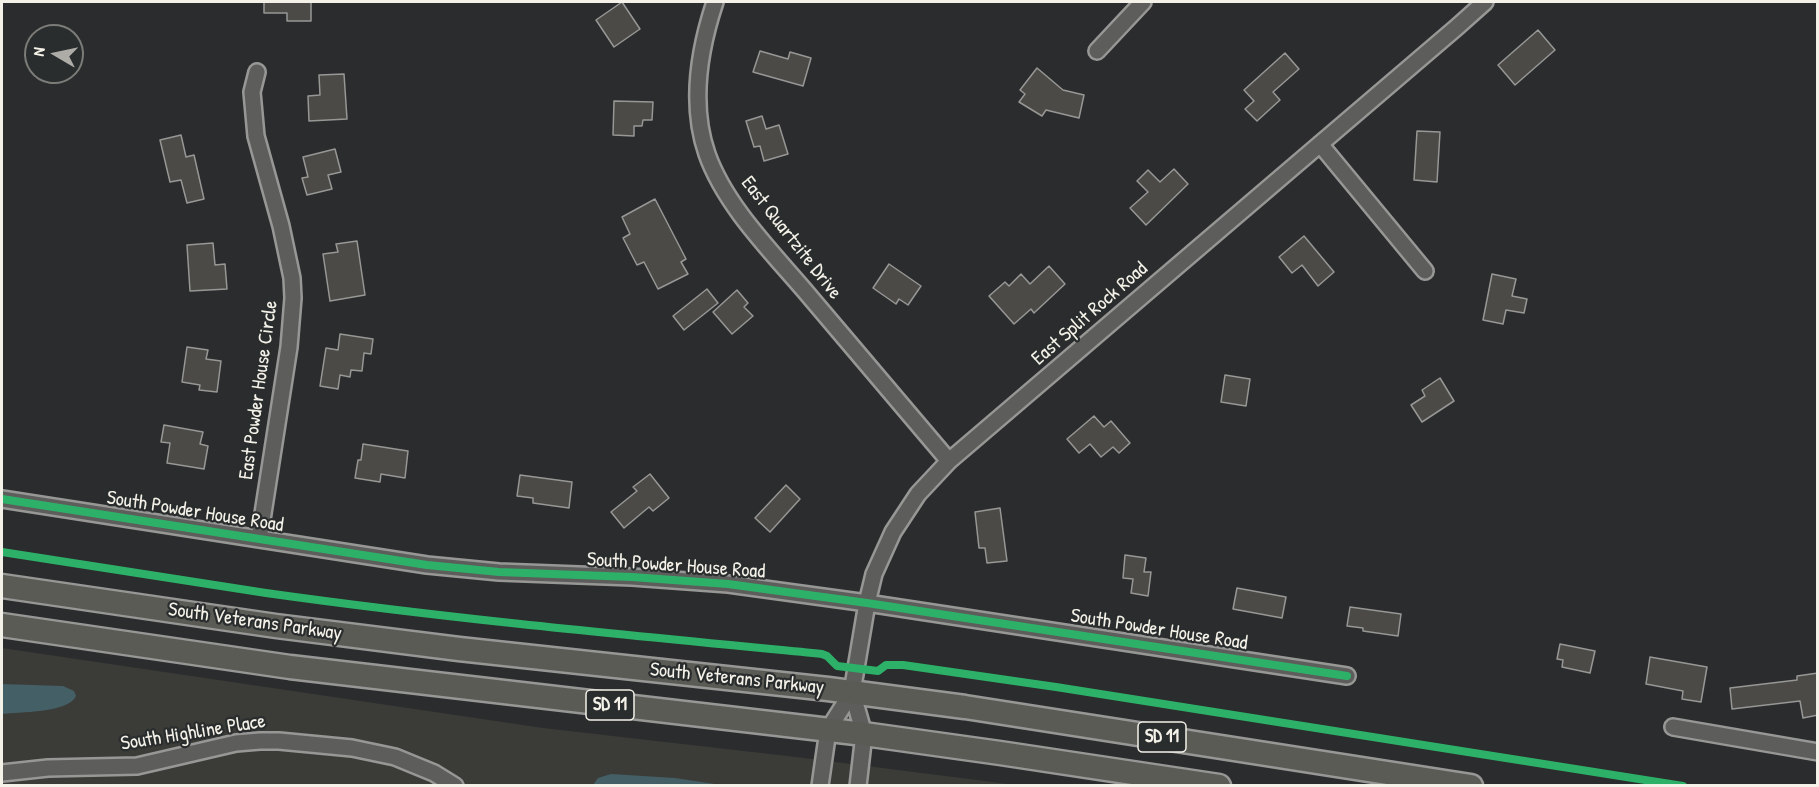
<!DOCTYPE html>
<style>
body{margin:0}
#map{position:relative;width:1819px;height:787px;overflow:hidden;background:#2b2c2d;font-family:"Patrick Hand",sans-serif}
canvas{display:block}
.frame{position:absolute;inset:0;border:3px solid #f4f1e8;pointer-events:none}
.north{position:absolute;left:24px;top:24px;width:60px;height:60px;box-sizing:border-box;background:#2a2d2e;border:2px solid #7b7b78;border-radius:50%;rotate:279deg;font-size:16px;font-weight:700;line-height:24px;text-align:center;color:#f4f1e8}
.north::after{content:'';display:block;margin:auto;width:21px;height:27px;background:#aeaca7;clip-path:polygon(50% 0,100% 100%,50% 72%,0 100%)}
</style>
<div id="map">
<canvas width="1819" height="787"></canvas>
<div class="frame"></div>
<div class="north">N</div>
</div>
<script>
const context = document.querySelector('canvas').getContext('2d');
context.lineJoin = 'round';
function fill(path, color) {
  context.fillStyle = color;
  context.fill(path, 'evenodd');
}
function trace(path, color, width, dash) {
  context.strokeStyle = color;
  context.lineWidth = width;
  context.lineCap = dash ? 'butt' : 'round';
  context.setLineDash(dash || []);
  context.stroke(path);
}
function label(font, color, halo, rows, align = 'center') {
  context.font = font + ' "Patrick Hand",sans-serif';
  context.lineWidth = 4.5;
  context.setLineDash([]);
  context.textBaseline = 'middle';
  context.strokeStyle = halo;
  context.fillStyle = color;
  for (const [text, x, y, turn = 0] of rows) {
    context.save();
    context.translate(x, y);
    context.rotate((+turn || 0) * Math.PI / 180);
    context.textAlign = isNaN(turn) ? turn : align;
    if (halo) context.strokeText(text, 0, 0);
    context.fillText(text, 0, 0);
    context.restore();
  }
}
fill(new Path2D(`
 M2,648L543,728L796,757L1016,785L2,786Z`), '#3b3c38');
fill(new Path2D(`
 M2,684L63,686L74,691L76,696C69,713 18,712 2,714Z
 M611,774L675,778L721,785H593L598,778Z`), '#445f65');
const building = new Path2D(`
 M264,2H311V21H287V13H264Z
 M622,2L640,29L614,47L596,20Z
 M1538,30L1555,50L1515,85L1498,65Z
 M760,51L788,59L790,52L811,58L803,86L753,72Z
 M1285,53L1299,69L1273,92L1280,100L1257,121L1245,109L1254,101L1244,90Z
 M1037,68L1063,90L1084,95L1079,118L1046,110L1042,116L1019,102L1025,94L1020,90Z
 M344,74L347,119L309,121L308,96L320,95L319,75Z
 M614,101L653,102L652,120H643L642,126H634V136L613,135Z
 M762,116L766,129L779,125L788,154L764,161L760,146L754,147L746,121Z
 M1417,131L1440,132L1437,182L1414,180Z
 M181,135L186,157L194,155L204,199L187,203L181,180L170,182L160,140Z
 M335,149L341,172L328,175L332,189L307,195L302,178L308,177L303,157Z
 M1174,169L1188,184L1146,225L1130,208L1148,192L1137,181L1148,170L1160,182Z
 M655,199L686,259L681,262L688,274L658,289L644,262L637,265L623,238L630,234L622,217Z
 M1304,236L1334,272L1318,286L1302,265L1292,273L1279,257Z
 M357,241L365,295L330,301L323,254L338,252L336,244Z
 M213,243L215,265L225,264L227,289L190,291L187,245Z
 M889,264L921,286L908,305L899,299L896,304L873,288Z
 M1049,266L1065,284L1034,313L1031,309L1014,324L989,296L1005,282L1009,286L1021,274L1030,284Z
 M1492,274L1516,279L1512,296L1527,299L1524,313L1506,310L1503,324L1483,320Z
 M707,289L718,303L684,330L673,316Z
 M737,290L748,303L744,307L753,316L732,334L713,312Z
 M340,334L373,339L371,354L364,353L362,371L351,370L350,377L340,375L338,389L320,386L326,348L338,350Z
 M187,347L208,350L206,359L221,361L217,392L199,390L200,385L182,382Z
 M1225,375L1250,379L1246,406L1221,402Z
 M1440,378L1454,401L1422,422L1411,405L1425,396L1422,390Z
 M1094,416L1104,427L1111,421L1130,443L1119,453L1113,447L1101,457L1090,444L1079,453L1067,439Z
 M164,425L203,432L200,444L208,446L204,469L167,463L170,443L161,442Z
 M363,444L408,451L405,478L381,474L380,482L355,478L358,460H361Z
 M650,474L669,498L653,511L649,507L624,528L611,512L637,491L633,487Z
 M520,475L572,482L569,508L533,503V498L517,496Z
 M786,485L800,499L770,532L755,518Z
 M1000,508L1007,561L987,563L985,548H979L975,512Z
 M1125,555L1146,558L1144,572H1151L1148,596L1131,593L1133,579L1123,578Z
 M1237,588L1286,597L1282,618L1233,609Z
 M1350,607L1401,614L1398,636L1363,631V628L1347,626Z
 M1560,644L1595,651L1590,673L1562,667L1563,660L1557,659Z
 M1650,657L1707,667L1701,702L1682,699L1683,691L1646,684Z
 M1818,673V715L1803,718L1800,701L1732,709L1730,688L1797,680V676Z`);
fill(building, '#4b4a47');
trace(building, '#979796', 1.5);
const minor = new Path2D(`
 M715,2C699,50 690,105 707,154C725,205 770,250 805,291C853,348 901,405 949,461
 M1097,51L1143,2
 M257,72L252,92L256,136L281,226L292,278L293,298L289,347L259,539
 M1320,144L1425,271
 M2,499L427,565L499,572L632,577L728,584L867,603L1347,676
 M1673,727L1818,752
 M2,773L48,768L137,766L236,743L260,741H279L352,748L395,757L434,773L455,786
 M820,786L828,730L852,692
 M858,786L864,734L852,692L867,603L874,574L893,532L918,494L949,461L1457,27L1485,2`);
const highway = new Path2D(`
 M2,586L276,626L459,649L828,689L965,707L1471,786
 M2,625L290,667L864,734L1000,753L1219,786`);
trace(minor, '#979796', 20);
trace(highway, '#979796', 27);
trace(minor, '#5d5d5c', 15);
trace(highway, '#5a5b55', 22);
trace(new Path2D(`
 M2,499L427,565L499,572L632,577L728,584L867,603L1347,676
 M2,552C90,565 178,580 266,593C451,619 636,636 822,654L827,656L837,666L878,671L886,665H903L1056,687L1683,786`), '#2db169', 8);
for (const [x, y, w] of [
 [610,705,48],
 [1162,737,48]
]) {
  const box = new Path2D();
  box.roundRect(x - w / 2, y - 15, w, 30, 4.5);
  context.fillStyle = '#2a2d2e';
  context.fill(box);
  trace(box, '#f4f1e8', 1.5);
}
label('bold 18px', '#f4f1e8', null, [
 ["SD 11",610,705],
 ["SD 11",1162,737]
]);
label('20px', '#f4f1e8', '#2a2d2e', [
 ["East Quartzite Drive",791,238,52],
 ["East Split Rock Road",1090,314,-41],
 ["East Powder House Circle",259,390,-82],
 ["South Powder House Road",195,512,9],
 ["South Powder House Road",676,566,4],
 ["South Veterans Parkway",255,622,8],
 ["South Powder House Road",1159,630,9],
 ["South Veterans Parkway",737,679,6],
 ["South Highline Place",193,733,-9]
]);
</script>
